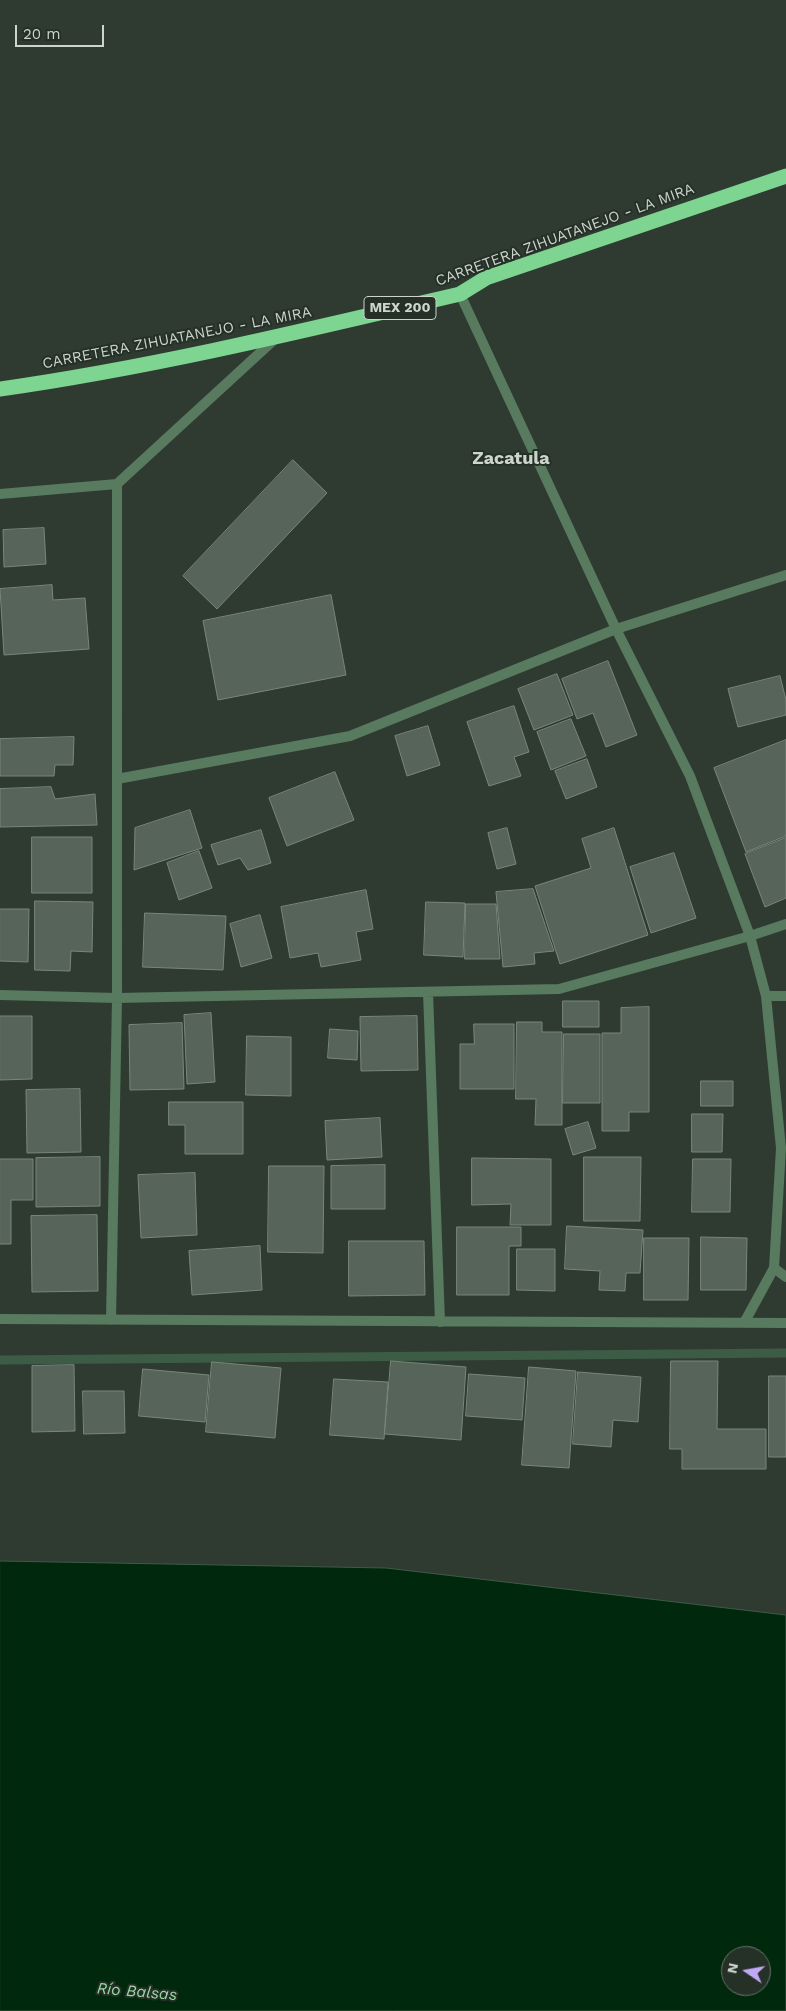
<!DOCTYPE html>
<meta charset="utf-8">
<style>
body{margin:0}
#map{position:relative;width:786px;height:2011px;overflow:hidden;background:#2f3b31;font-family:"Work Sans",sans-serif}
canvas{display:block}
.north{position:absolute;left:721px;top:1946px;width:50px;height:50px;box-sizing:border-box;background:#253027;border:1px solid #687269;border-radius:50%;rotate:282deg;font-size:14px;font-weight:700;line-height:20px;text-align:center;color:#ccd4cd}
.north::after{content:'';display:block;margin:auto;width:18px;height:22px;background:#c1a8f3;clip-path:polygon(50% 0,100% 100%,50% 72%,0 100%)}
.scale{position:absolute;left:15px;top:25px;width:89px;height:22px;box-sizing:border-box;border:2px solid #ccd4cd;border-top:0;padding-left:6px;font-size:15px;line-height:18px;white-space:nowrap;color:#ccd4cd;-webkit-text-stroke:4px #253027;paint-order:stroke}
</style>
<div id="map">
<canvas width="786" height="2011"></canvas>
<div class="north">N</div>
<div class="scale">20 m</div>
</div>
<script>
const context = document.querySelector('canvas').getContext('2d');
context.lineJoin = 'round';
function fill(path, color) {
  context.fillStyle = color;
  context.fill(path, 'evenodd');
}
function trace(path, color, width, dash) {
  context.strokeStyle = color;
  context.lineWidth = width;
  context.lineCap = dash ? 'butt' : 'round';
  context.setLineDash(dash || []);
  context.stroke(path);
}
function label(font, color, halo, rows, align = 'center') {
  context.font = font + ' "Work Sans",sans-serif';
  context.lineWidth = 4;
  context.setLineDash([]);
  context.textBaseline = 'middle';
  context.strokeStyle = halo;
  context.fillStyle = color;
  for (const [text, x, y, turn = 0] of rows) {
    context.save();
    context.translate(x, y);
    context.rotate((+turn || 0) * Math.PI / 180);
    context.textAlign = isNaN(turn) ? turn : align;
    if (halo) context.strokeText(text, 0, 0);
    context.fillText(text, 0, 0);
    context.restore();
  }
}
const water = new Path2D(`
 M0,1561L386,1568L786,1615V2011H0ZM731,1956H761V1986H731Z`);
fill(water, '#00280c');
trace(water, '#3d5c46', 1);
trace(new Path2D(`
 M0,1360L786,1353`), '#3d5c46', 9);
const building = new Path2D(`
 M293,460L327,493L217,609L183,576Z
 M44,528L46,564L4,567L3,530Z
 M52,585L53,600L85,598L89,649L4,655L0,589Z
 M331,595L346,675L218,700L203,621Z
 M608,661L637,735L606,747L593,713L577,719L562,679Z
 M557,674L573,715L534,730L518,689Z
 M780,676L786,700V715L738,727L728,689Z
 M514,706L529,752L514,757L521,776L489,786L467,722Z
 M571,719L586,756L551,770L537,732Z
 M428,726L440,765L407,776L395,736Z
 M74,737L73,765H55L54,776H0V739Z
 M786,740V836L746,852L714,768Z
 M587,759L597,787L566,799L555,771Z
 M335,772L354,820L287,846L269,798Z
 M51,787L55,799L95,794L97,825L0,827V789Z
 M190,810L202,848L134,870L135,828Z
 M507,828L516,864L497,869L488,833Z
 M614,828L648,935L560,964L535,886L591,868L582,839Z
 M261,830L271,863L248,870L240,858L218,865L211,845Z
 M32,837H92V893H32Z
 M786,838V898L765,907L745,854Z
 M199,851L212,888L179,900L167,863Z
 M674,853L696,918L651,933L630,867Z
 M533,889L554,951L534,953L535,964L503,967L496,892Z
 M366,890L373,929L356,932L361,960L321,967L318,953L290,958L281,907Z
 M35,901L93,902L92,952L71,951L70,971L35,970Z
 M426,902L465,903L463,957L424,955Z
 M466,904H496L500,959H465Z
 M0,909H29L28,962L0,961Z
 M145,913L226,916L223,970L143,967Z
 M260,915L272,958L241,967L230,924Z
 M563,1001H599V1027H563Z
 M649,1007V1112H629V1131H602V1033H621V1008Z
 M211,1013L215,1082L187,1084L184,1015Z
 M0,1016H32V1079L0,1080Z
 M417,1016L418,1070L361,1071L360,1017Z
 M517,1022H542V1032H562V1125H535L536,1099H516Z
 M182,1023L184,1089L130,1090L129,1025Z
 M474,1024H514V1089H460V1044H474Z
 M330,1029L358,1031L357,1060L328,1058Z
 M564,1034H600V1103H563Z
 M247,1036L291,1037V1096L246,1095Z
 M701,1081H733V1106H701Z
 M80,1089L81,1152L27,1153L26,1090Z
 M169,1102H243V1154H185V1125H169Z
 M692,1114H723L722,1152H692Z
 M380,1118L382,1157L327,1160L325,1121Z
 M588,1122L596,1148L573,1155L565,1129Z
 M100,1157V1206L36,1207V1158Z
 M584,1157H641L640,1221H584Z
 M472,1158L551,1159V1225H510L511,1204L472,1205Z
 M0,1159H33V1200H11V1244H0Z
 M693,1159H731L730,1212H692Z
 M385,1165V1209H331V1166Z
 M269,1166H324L323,1253L268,1252Z
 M195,1173L197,1235L141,1238L138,1175Z
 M97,1215L98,1291L32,1292L31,1216Z
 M567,1226L643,1230L640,1273H626L625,1291L599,1290L600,1271L565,1269Z
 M457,1227H521V1246H509V1295H457Z
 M701,1237L747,1238L746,1290H701Z
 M644,1238H689L688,1300H644Z
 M349,1241H424L425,1295L349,1296Z
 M260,1246L262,1290L192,1295L189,1251Z
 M517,1249H555V1291L517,1290Z
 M391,1361L466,1367L461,1440L385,1434Z
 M671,1361H718L717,1429H766V1469H682V1449H670Z
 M212,1362L281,1368L275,1438L206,1432Z
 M74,1365L75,1431L32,1432V1366Z
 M529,1367L576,1371L569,1468L522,1465Z
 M143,1369L209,1375L205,1422L139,1416Z
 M578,1372L641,1377L638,1422L613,1420L611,1447L573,1444Z
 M469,1374L525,1378L522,1420L466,1416Z
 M769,1376H786V1457H769Z
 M334,1379L388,1382L384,1439L330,1435Z
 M83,1391H124L125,1433L84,1434Z`);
fill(building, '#576459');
trace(building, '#79867b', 1);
trace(new Path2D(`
 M460,294L616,629L690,776L750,936L766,996L781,1148L774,1268L744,1323
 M0,494L117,484L276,338
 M117,779L350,736L616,629L786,575
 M428,992L440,1322
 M0,995L117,998L559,989L750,936L786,924
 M766,996H786
 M774,1268L786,1277
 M0,1319L786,1323
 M111,1320L117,998V484`), '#587a5e', 10);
trace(new Path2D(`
 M0,389C155,367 307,330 460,294L486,278L786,176`), '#7ed591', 15);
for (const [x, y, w] of [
 [400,308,72]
]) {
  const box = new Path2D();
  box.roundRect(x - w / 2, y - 11.5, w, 23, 4);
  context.fillStyle = '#253027';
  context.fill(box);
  trace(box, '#ccd4cd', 1);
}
label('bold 14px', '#ccd4cd', null, [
 ["MEX 200",400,308]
]);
label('15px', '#ccd4cd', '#253027', [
 ["CARRETERA ZIHUATANEJO - LA MIRA",565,235,-20],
 ["CARRETERA ZIHUATANEJO - LA MIRA",177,338,-11]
]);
label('italic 16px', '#99daa5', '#253027', [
 ["Río Balsas",137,1992,5]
]);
label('bold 18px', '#ccd4cd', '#253027', [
 ["Zacatula",511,459]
]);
</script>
